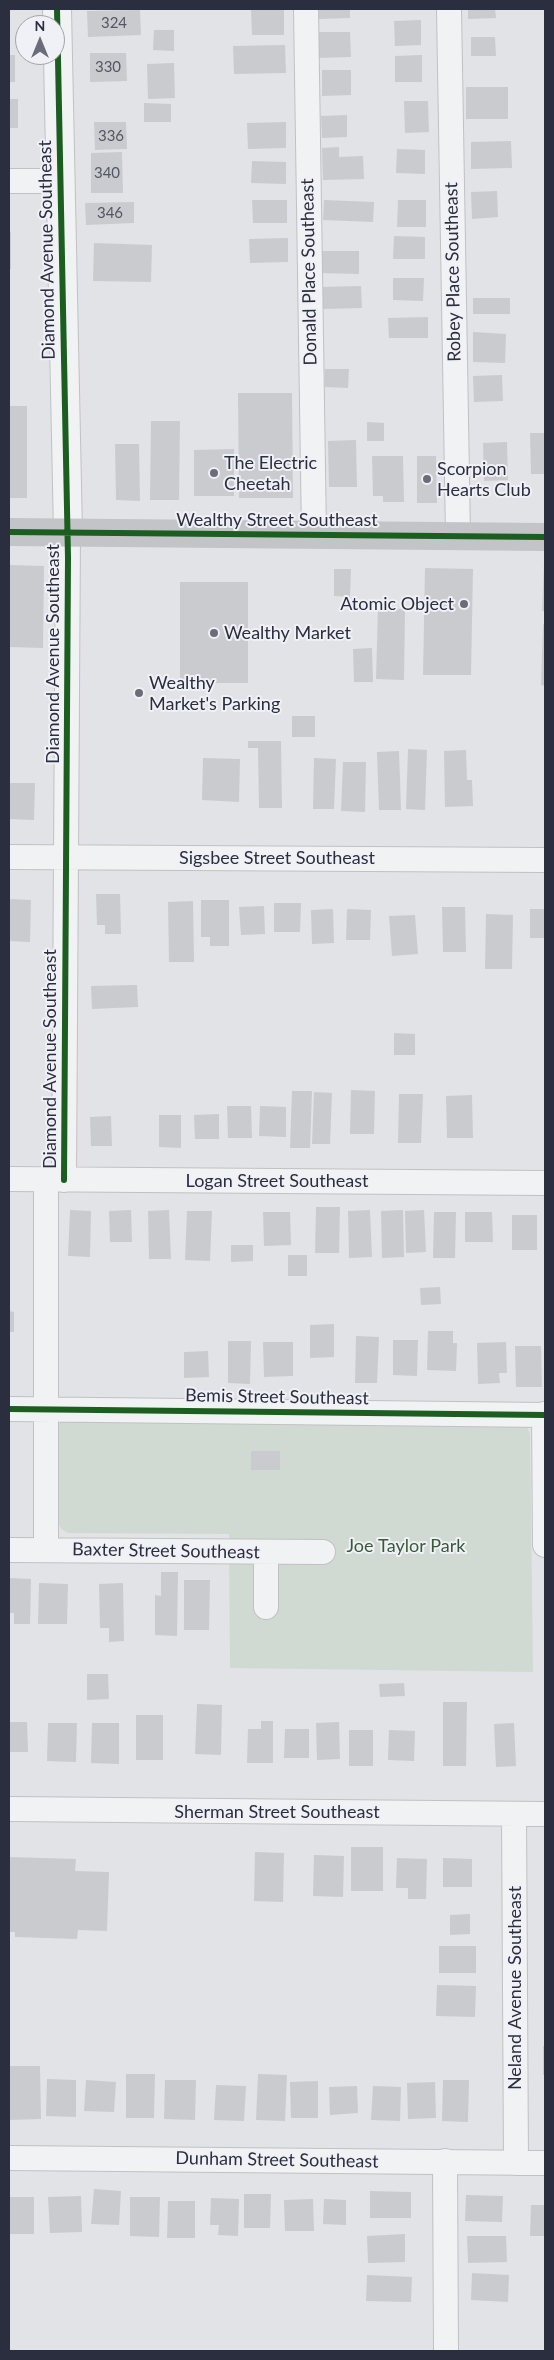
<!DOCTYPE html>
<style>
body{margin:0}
#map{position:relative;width:554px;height:2360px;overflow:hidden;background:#e2e3e6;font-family:Lato,sans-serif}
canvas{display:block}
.frame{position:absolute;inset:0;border:10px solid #2a2e3f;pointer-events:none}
.north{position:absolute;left:15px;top:15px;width:50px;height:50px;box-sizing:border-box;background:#f0f1f6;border:1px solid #a1a3ad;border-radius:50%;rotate:0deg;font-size:14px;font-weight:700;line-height:20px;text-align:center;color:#2a2e3f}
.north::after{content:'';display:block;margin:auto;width:18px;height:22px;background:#6a6d79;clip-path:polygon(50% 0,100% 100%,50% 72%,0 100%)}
</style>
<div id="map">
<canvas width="554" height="2360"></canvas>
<div class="frame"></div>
<div class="north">N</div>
</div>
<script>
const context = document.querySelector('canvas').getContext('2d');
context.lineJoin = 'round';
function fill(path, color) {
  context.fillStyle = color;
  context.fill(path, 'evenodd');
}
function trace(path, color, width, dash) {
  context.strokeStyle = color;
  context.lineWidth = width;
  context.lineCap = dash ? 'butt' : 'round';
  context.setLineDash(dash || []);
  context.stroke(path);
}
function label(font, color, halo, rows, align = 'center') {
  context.font = font + ' Lato,sans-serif';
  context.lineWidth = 4;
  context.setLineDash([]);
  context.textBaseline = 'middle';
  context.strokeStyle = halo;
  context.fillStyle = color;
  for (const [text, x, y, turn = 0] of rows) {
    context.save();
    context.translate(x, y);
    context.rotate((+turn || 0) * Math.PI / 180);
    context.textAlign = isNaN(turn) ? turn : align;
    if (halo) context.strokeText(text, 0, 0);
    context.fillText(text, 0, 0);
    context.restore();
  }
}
fill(new Path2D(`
 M65,1419L521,1423L527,1427L530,1434L533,1672L230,1668L229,1534L68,1533L61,1529L58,1522V1427L60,1422Z`), '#d1dad2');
fill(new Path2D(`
 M251,9H284V35H252Z
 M318,9H350V18L319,19Z
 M468,9H495L496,18L468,19Z
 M140,10L141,35L88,37L87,11Z
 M421,20V45L395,46L394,21Z
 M154,30H174V51L153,50Z
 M317,32H350L351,57L317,58Z
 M471,37H495L496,56H471Z
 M285,45L286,73L234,74L233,46Z
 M90,53H126L127,81L90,82Z
 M9,55H15V82H9Z
 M422,55V82H395V56Z
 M174,63L175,98L148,99L147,64Z
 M322,70H351V95L322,96Z
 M466,87H508V119H466Z
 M9,99H18V128H9Z
 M404,101H428L429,132L405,133Z
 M144,103L171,104V122H144Z
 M347,115V137L322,138L321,116Z
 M94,122H126L127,149L95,150Z
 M286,122V148L248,149L247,123Z
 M511,141L512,168L471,169V142Z
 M339,147V157L363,156L364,179L323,180L322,148Z
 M397,149L425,150V174L396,173Z
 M122,152L123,193H91V153Z
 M252,161L286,162V184L251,183Z
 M497,191L498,217L472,219L471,192Z
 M252,200H287V223H253Z
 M324,200L374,202L373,222L323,220Z
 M398,200H426V227H397Z
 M134,202V223L86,225L85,203Z
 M9,232H11V269H9Z
 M394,236L425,237V259H393Z
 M288,238V262L250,263L249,239Z
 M94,243L152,245L151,282L93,281Z
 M321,251H359V274L321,273Z
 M393,278H424L423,301L393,300Z
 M361,286L362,308L323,309L322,287Z
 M473,298H510V314H473Z
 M428,317V338H389L388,318Z
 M473,332L506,334L505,363L473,362Z
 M325,369H349L348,388L325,387Z
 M502,375L503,401L474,402L473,376Z
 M238,393H292L293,498H239Z
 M9,406H27V498H9Z
 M151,421H180L179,500H150Z
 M367,422L384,423V441H367Z
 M530,433H545V474H531Z
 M356,440L357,487H329L328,441Z
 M507,442L508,480L484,481L483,443Z
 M115,444H139L140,501L116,500Z
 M234,449V496H194V450Z
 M372,456H403L404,502H383V496H373Z
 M417,456H436L437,503H417Z
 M544,563H545V611H542Z
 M9,565L44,566L43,648L9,647Z
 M425,568L473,569L471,675H423Z
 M334,569H351L350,597L334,596Z
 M180,582H248V683H180Z
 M378,608L405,609L404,680L376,679Z
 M543,624L545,625V686L541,685Z
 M372,648L373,682H354L353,649Z
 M292,716H315V737H292Z
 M248,741H281L282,808H259L258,748H248Z
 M408,749L427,750L425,810L406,809Z
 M466,750L467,780H472L473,806L445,807L444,751Z
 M399,751L401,810H379L377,752Z
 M203,758L240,759L239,802L202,800Z
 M314,758L336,759L334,809H313Z
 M343,762H366L365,812L341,811Z
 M9,783H35L34,820L9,819Z
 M96,894H120L121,934H105V925H97Z
 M9,899L31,900L30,942L9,941Z
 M201,900H229V946H210V937H201Z
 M193,901L194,962H169L168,902Z
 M274,903H301L300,932H274Z
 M264,906L265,934L241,935L239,907Z
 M442,907H465L466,952H443Z
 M333,909L334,943L312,944L311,910Z
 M347,909L371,910L370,940H346Z
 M530,909H545V938H530Z
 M486,914L513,915L512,969H485Z
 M415,915L418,954L392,956L389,916Z
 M137,985L138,1007L92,1009L91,986Z
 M394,1033L415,1034V1055H394Z
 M351,1090L375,1091L374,1134H350Z
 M292,1091H312L310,1148H290Z
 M314,1092L332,1093L330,1144H312Z
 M399,1094H423L421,1143H398Z
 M472,1095L473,1138H447L446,1096Z
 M227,1106H251L252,1138H228Z
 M260,1106L286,1107V1137L259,1136Z
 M219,1114V1139H195L194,1115Z
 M159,1115H181V1148L159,1147Z
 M111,1116L112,1146H91L90,1117Z
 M316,1207H340L339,1253H315Z
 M70,1210L91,1211L90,1257L68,1256Z
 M131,1210L132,1242H110L109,1211Z
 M169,1210L171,1259H149L148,1211Z
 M370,1210L372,1257L349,1258L348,1211Z
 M403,1210L404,1257L382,1258L381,1211Z
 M424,1210L426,1252L406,1253L405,1211Z
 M187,1211H212L210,1261L185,1260Z
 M263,1212H290L291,1245L264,1246Z
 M434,1212H456L455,1258H433Z
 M465,1212H492L493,1242H465Z
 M512,1215H537V1250H512Z
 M231,1245H253V1261L231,1262Z
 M288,1255H307V1276H288Z
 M440,1287L441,1304L421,1305L420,1288Z
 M9,1311L14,1312V1332H9Z
 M334,1324V1357L310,1358V1325Z
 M428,1331H453V1343H457L456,1371L427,1370Z
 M356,1336L379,1337L377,1383H355Z
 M393,1340H418L417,1376L393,1375Z
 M228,1341H251L250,1384L228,1383Z
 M263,1342H293V1376L264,1377Z
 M506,1342L507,1373H499L500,1383L478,1384L477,1343Z
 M515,1346H541L542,1387H516Z
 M208,1351L209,1377L184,1378V1352Z
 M251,1451H280V1470H251Z
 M161,1572H178L177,1636L155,1635V1595L161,1596Z
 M9,1578L31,1579L30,1624H14V1613H9Z
 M184,1580H210L209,1630H184Z
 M39,1583L68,1584L67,1624H38Z
 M123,1583L124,1641L109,1642V1628H100L99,1584Z
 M87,1674H108L109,1699L87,1700Z
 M404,1683L405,1696L380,1697L379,1684Z
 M443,1702H467L466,1766H443Z
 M197,1704L222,1705L221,1755L195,1754Z
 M136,1715H163V1760H136Z
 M261,1721H273V1763H247L248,1729H261Z
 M9,1722H27L28,1752H9Z
 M339,1722L340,1759L317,1760L316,1723Z
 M48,1723H77L76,1762L47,1761Z
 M92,1723H119V1764L91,1763Z
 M514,1723L516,1766L496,1767L494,1724Z
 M285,1729H309V1758H284Z
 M349,1730H373V1766H349Z
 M389,1730L415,1731L414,1761L388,1760Z
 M351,1847H383V1891H351Z
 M255,1852L284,1853L283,1902L254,1901Z
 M314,1855L344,1856L343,1897L313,1896Z
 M9,1857L76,1859L75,1871L109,1872L107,1931L78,1930L77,1939L15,1937V1932H9Z
 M397,1858L427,1859L426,1899H408V1888H396Z
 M443,1858L472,1859V1887H443Z
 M470,1914V1934L450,1935V1915Z
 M439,1946H476V1973H439Z
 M437,1985L476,1986L475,2017L436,2016Z
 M543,2046H545V2075H543Z
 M9,2066H40L41,2119L9,2120Z
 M126,2074H155L154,2118H126Z
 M258,2074L287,2075L285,2121L256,2120Z
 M47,2079L76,2080V2117L46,2116Z
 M86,2080L116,2082L114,2112L84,2111Z
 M165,2080H196L195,2120L164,2119Z
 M443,2080H469L468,2122L442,2121Z
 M318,2081V2118H291L290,2082Z
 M435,2082L436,2118L408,2119L407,2083Z
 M216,2085L246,2086L244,2121L214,2120Z
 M357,2086L358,2113L330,2115L329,2087Z
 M373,2086L401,2087L400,2121L371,2120Z
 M94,2189L121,2191L119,2225L91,2224Z
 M370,2191L411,2192V2218H370Z
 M244,2194H271L270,2228H244Z
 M466,2195L503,2196L502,2222L465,2221Z
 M81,2196L82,2232L50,2233L48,2197Z
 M9,2197H34V2234H9Z
 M130,2197H160L159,2237L130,2236Z
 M211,2198L239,2199L238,2236L218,2235L219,2225H210Z
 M313,2199L314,2231H285L284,2200Z
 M324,2199L346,2200V2225L323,2224Z
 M168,2201H195V2238H167Z
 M531,2205H545V2236H530Z
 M405,2234V2262L368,2263L367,2236Z
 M467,2236H506L507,2262L468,2263Z
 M472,2273L509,2275L508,2302L471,2300Z
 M367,2275L412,2277L411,2302L366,2301Z`), '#cacbcf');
const minor = new Path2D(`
 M306,9L314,535
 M449,9L458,536
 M9,181H60
 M9,857L545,860
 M9,1179L545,1183
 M64,1180L68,533
 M9,1409L545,1415
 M544,1414L545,1545
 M9,1550L323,1552
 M46,1550V1180
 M266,1552V1607
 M9,1809L545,1814
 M514,1814L516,2163
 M9,2158L545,2163
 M445,2161L446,2351`);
const tertiary = new Path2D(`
 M57,9L68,533`);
trace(minor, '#c0c1c4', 26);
trace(tertiary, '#c0c1c4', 30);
trace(minor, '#f1f2f4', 24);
trace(tertiary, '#f1f2f4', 28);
trace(new Path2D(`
 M9,532L545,537`), '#c3c4c8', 28);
trace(new Path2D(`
 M57,9L68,558L64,1180
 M9,532L545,537
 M9,1409L545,1415`), '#1b5e20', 6);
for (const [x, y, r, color] of [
 [214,473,5,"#6a6d79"],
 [427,479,5,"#6a6d79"],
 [464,604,5,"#6a6d79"],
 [214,633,5,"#6a6d79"],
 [139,693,5,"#6a6d79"]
]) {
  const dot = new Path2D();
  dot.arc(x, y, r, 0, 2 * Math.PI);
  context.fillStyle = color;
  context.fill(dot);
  trace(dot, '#f0f1f6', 2);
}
label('15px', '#535664', null, [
 ["324",114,23],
 ["330",108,67],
 ["336",111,136],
 ["340",107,173],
 ["346",110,213]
]);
label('18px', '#2a2e3f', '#f0f1f6', [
 ["Diamond Avenue Southeast",47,250,-91],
 ["Donald Place Southeast",309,272,-91],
 ["Robey Place Southeast",453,272,-91],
 ["Wealthy Street Southeast",277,520],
 ["Diamond Avenue Southeast",53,654,-90],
 ["Sigsbee Street Southeast",277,858],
 ["Diamond Avenue Southeast",50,1059,-90],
 ["Logan Street Southeast",277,1181],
 ["Bemis Street Southeast",277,1397,1],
 ["Baxter Street Southeast",166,1551,1],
 ["Sherman Street Southeast",277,1812],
 ["Neland Avenue Southeast",515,1988,-90],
 ["Dunham Street Southeast",277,2160,1]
]);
label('18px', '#2a2e3f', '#f0f1f6', [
 ["The Electric",224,463],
 ["Cheetah",224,484],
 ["Scorpion",437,469],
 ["Hearts Club",437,490],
 ["Atomic Object",454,604,"right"],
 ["Wealthy Market",224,633],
 ["Wealthy",149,683],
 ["Market's Parking",149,704]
], 'left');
label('18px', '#395a38', '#f0f1f6', [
 ["Joe Taylor Park",406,1546]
]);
</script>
